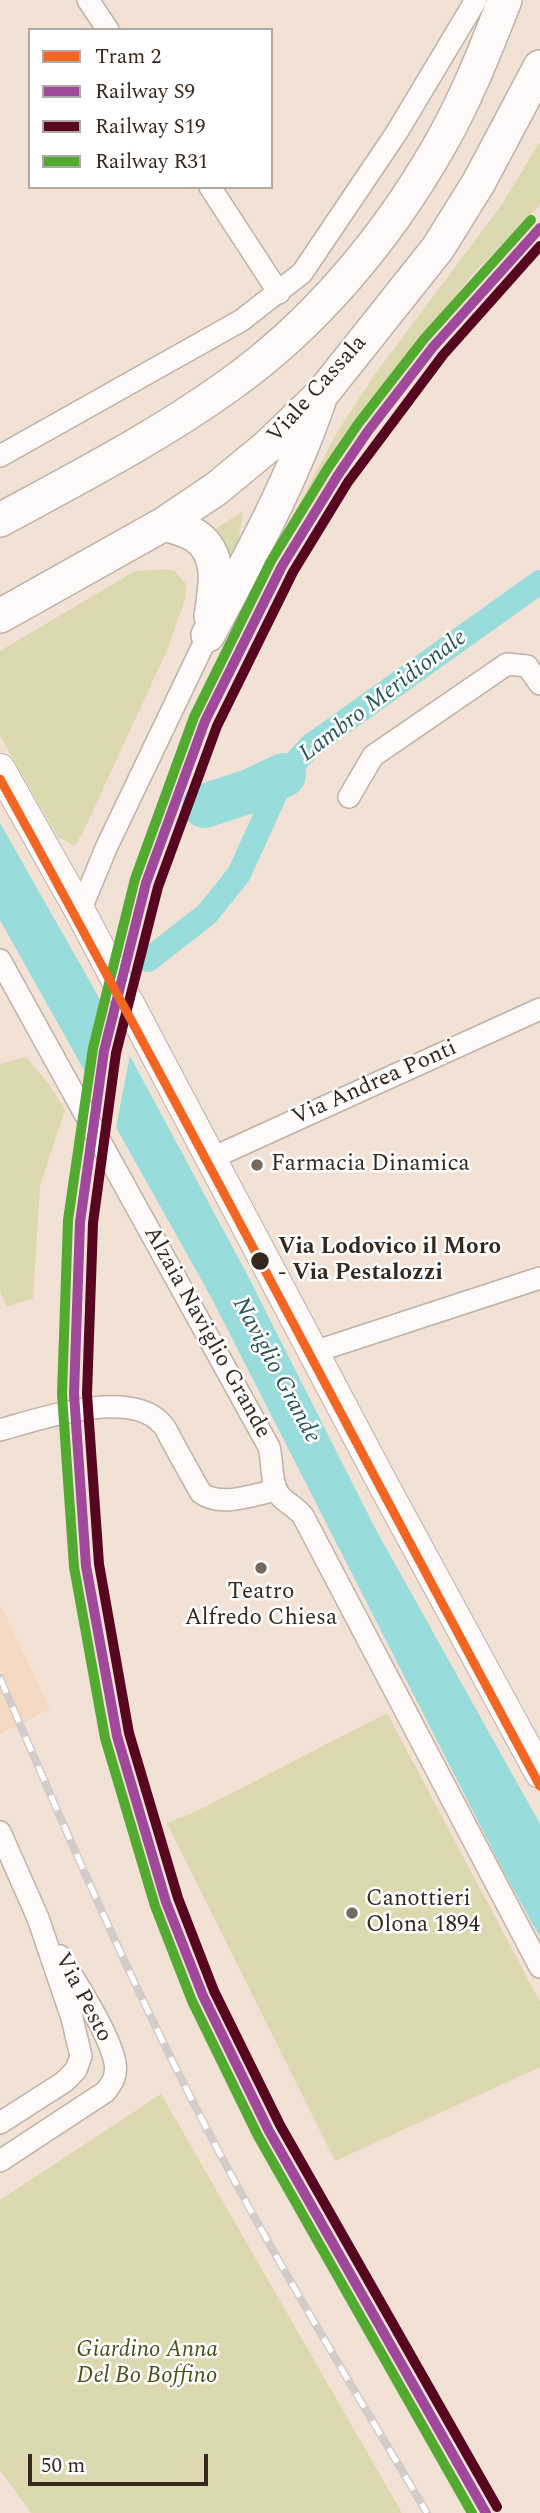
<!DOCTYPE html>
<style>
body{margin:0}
#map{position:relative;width:540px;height:2513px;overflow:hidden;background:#f2e1d5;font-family:Spectral,serif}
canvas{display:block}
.legend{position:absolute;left:28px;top:28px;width:245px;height:161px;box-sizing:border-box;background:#fff;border:2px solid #aea9a5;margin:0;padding:9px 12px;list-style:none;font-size:21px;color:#34281f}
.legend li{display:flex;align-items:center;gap:14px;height:35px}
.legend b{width:35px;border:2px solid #aea9a5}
.scale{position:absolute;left:28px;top:2454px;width:180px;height:32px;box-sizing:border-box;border:4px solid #34281f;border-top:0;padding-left:9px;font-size:21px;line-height:24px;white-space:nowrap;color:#34281f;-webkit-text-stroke:5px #fff;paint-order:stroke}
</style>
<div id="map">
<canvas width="540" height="2513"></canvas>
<ul class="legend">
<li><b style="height:9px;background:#f26522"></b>Tram 2</li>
<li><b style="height:9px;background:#a0499a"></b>Railway S9</li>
<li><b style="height:9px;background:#56061f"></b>Railway S19</li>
<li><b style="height:9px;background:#53aa31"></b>Railway R31</li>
</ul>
<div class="scale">50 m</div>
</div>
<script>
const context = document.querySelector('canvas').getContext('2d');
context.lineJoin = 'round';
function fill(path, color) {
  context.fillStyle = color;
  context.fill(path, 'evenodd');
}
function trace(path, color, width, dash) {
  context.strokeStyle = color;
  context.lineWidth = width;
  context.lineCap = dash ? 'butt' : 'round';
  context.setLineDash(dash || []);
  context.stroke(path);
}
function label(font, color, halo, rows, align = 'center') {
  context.font = font + ' Spectral,serif';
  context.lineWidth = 5;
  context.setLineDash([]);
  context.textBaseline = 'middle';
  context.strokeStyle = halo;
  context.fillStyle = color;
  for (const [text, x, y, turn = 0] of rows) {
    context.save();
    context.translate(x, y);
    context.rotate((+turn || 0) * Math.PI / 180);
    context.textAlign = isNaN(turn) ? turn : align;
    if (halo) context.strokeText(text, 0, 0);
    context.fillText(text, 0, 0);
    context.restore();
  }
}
fill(new Path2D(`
 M0,1604L50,1709L0,1734Z`), '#f5d9c3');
fill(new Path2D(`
 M540,142V205L473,274L379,392L290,537L292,517L339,429L376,373L500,207Z
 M243,511L235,563L212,531Z
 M164,569L175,571L186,584V597L168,648L84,830L75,846L58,837L0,736V651L135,571Z
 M26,1057L49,1084L65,1110L40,1186L33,1298L7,1307L0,1291V1064Z
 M387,1713L540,2002V2067L335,2161L167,1823L197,1811Z
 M161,2094L402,2513H31L0,2470V2200Z`), '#dcd9b0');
fill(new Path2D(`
 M0,823L93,987L248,1276L375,1528L540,1824V1937L505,1874L211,1297L0,920Z`), '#98dddb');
fill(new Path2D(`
 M104,1000L131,1050L115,1133L88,1085Z`), '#f2e1d5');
trace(new Path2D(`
 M148,960L207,914L239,874L284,775L310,746L540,582`), '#98dddb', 24);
trace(new Path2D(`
 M204,806L250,791L284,775`), '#98dddb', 44);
const street = new Path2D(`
 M88,0L108,30
 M210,187L279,293
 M0,456L242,320L302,273L397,132L476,0
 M349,797L373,756L507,664L527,666L540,684
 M80,911L107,846L208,635
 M0,960L269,1447C273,1462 270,1485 281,1497C288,1504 297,1508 303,1516L540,1967
 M210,1159L540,1009
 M314,1352L540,1278
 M0,1430C39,1419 128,1388 161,1423C166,1427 169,1436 172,1441C182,1459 191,1476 201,1493C222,1508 254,1494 277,1490
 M0,1832L38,1918L72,2018L81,2056L76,2070L64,2082L0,2123
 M0,2161L105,2092C113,2083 117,2075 115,2063C110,2034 76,1983 60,1956`);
const secondary = new Path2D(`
 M0,769L80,911L383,1484L540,1773`);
const primary = new Path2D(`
 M0,520C77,478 157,437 228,386C314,325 385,240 437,150C465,102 485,51 505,0
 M164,524C175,527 187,530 196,536C223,555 215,589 211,616
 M0,616L164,524L216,489L268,446L322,394L438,248L479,182L540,67
 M208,635C249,559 291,483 319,401`);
trace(street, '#beb1a7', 24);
trace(secondary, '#beb1a7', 32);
trace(primary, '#beb1a7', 36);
trace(street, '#fdfaf9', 21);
trace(secondary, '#fdfaf9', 30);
trace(primary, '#fdfaf9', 33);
const rail = new Path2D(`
 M0,1678C61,1819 121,1961 191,2098C263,2240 346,2376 427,2513`);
trace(rail, '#d2cdca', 8);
trace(rail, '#fff', 5, [16]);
trace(new Path2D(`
 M486,2513L269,2131L203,1996L166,1902L117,1736L86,1566L74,1394L80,1222L104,1051L146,883L205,721L282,566L338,475L368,431L433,347L540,228`), '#a0499a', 10);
trace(new Path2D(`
 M497,2507L280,2125L214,1991L178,1898L129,1733L99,1564L87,1394L93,1223L116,1053L158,887L217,726L293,572L348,482L443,355L540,246`), '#56061f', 10);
trace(new Path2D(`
 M472,2513L258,2136L192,2001L155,1906L105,1738L74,1567L62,1394L68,1220L93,1048L135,879L194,717L271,561L328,468L358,424L424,339L531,220`), '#53aa31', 10);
trace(new Path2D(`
 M0,779C184,1112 359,1451 540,1786`), '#f26522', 9);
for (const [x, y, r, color] of [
 [257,1165,7,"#76695f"],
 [260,1261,10,"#34281f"],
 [261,1568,7,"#76695f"],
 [352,1913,7,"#76695f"]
]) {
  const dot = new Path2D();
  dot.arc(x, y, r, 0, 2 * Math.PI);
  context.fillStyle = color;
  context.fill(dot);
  trace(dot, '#fff', 2.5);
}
label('23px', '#34281f', '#fff', [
 ["Viale Cassala",318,390,-48],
 ["Via Andrea Ponti",375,1084,-24],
 ["Alzaia Naviglio Grande",206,1333,61],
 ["Via Pesto",82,1998,62]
]);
label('23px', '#34281f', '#fff', [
 ["Farmacia Dinamica",271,1165],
 ["Teatro",261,1593,"center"],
 ["Alfredo Chiesa",261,1619,"center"],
 ["Canottieri",366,1900],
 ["Olona 1894",366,1926]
], 'left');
label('bold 23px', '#34281f', '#fff', [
 ["Via Lodovico il Moro",278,1248],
 ["- Via Pestalozzi",278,1274]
], 'left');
label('italic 23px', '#4b5019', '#fff', [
 ["Giardino Anna",147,2351],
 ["Del Bo Boffino",147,2377]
]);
label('italic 24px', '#275757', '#fff', [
 ["Lambro Meridionale",384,697,-37],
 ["Naviglio Grande",275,1371,62]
]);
</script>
